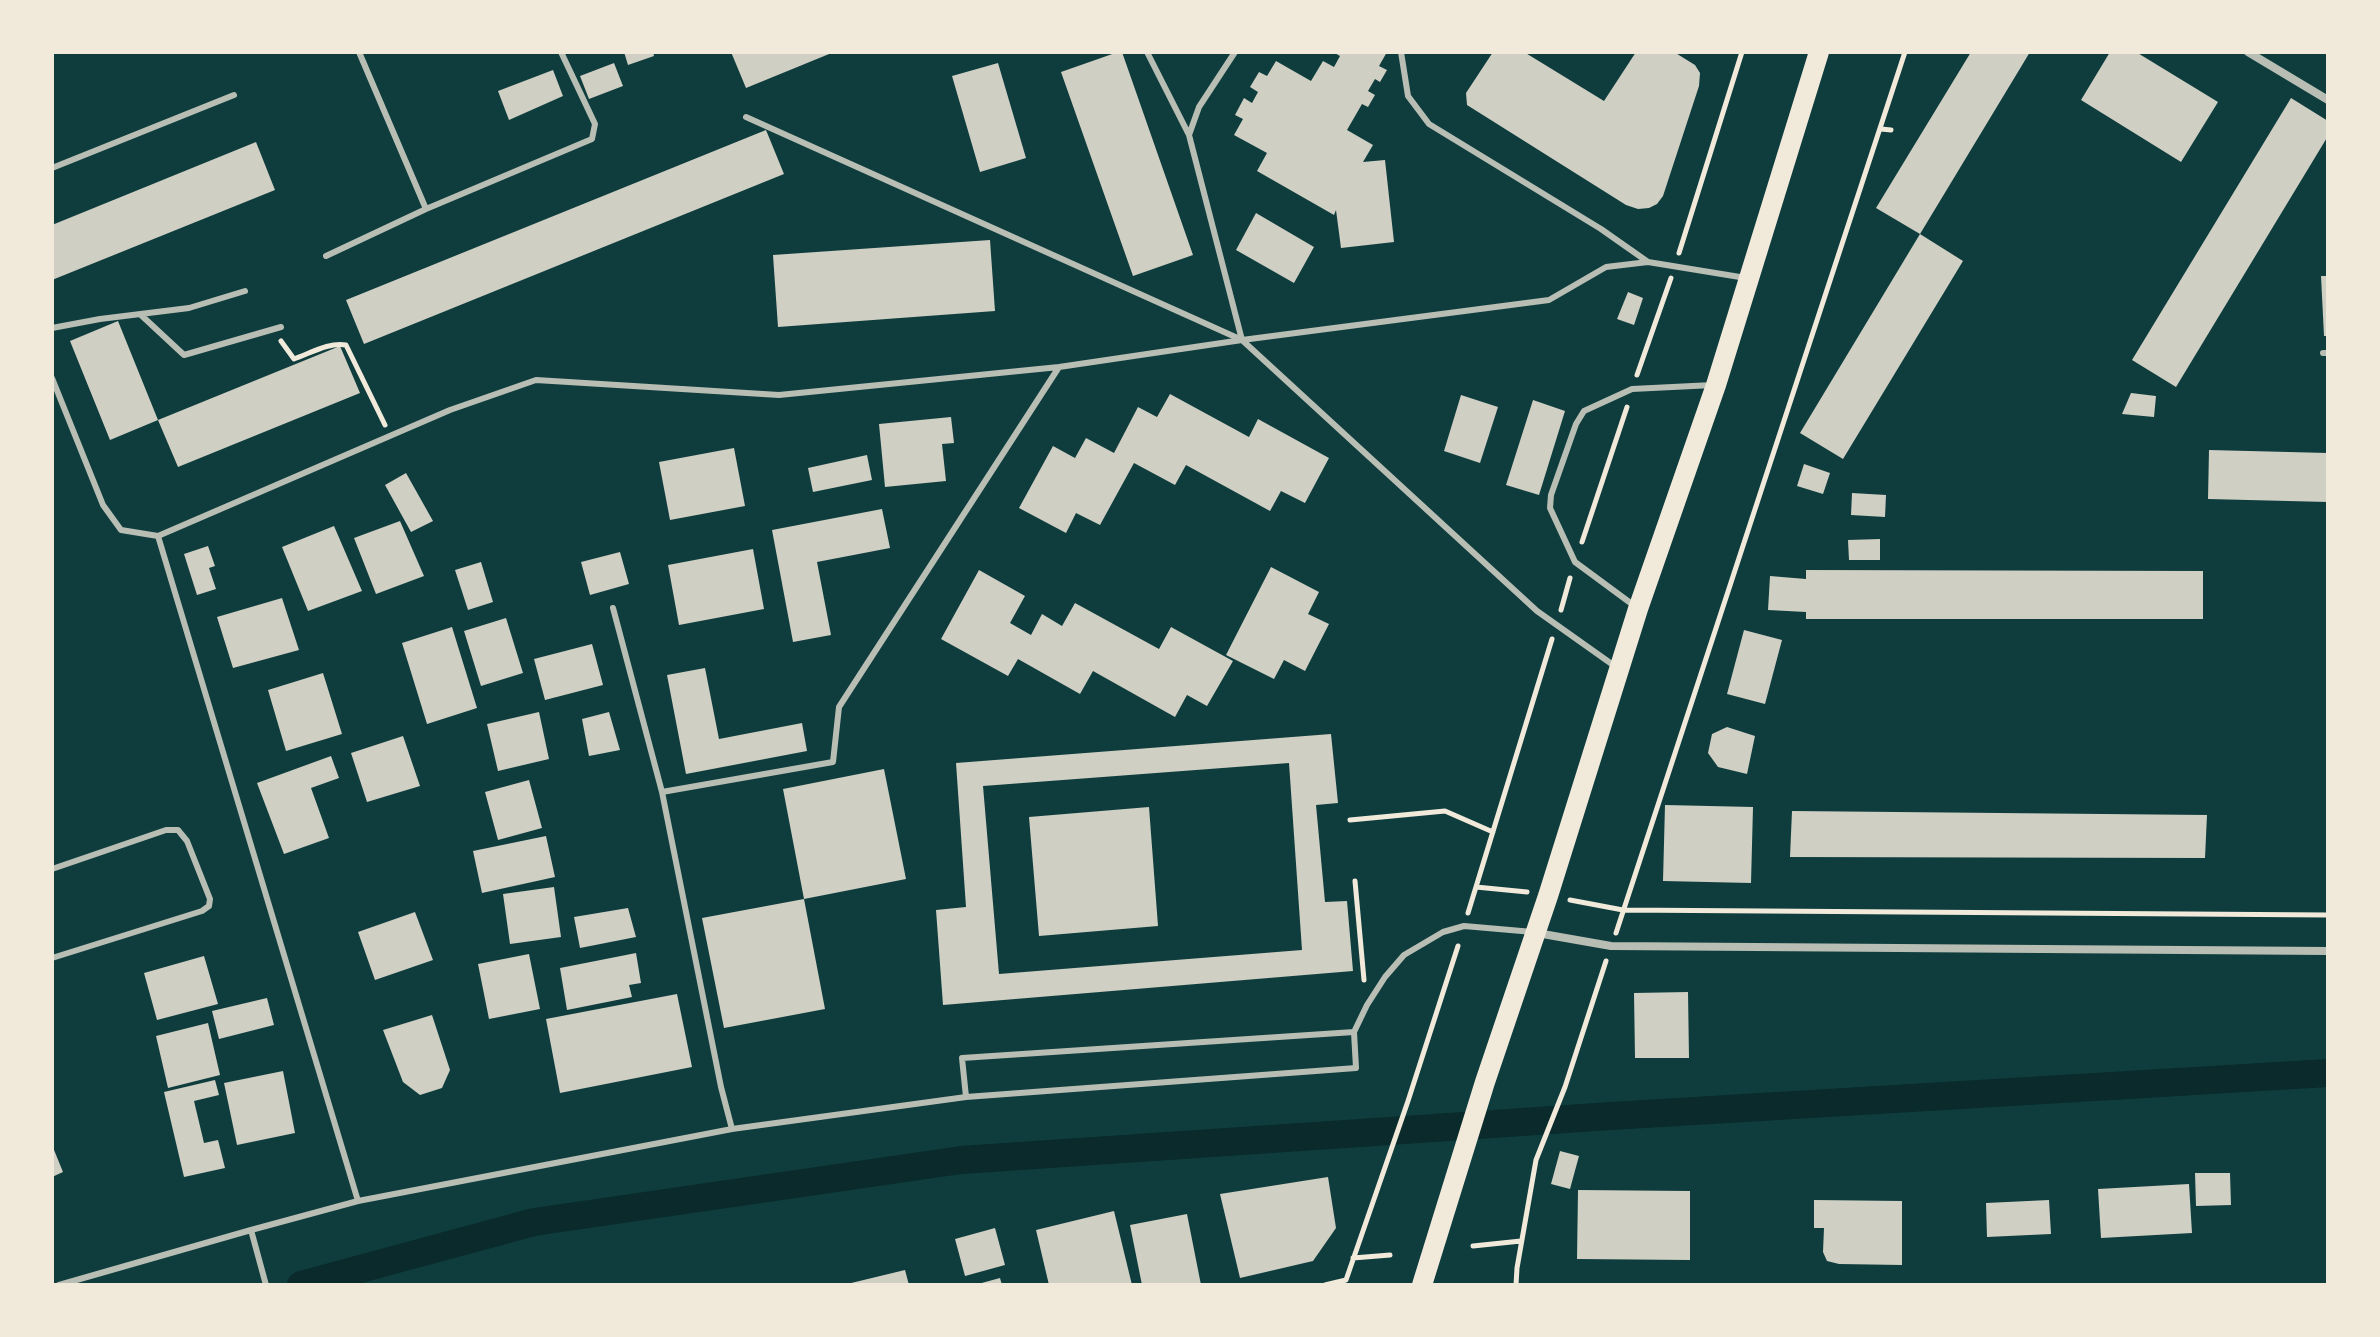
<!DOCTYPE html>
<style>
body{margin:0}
#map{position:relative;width:2380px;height:1337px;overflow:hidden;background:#0f3d3e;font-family:"Noto Sans",sans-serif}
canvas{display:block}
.frame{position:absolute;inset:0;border:54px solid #f1e9da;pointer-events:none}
</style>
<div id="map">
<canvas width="2380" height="1337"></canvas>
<div class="frame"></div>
</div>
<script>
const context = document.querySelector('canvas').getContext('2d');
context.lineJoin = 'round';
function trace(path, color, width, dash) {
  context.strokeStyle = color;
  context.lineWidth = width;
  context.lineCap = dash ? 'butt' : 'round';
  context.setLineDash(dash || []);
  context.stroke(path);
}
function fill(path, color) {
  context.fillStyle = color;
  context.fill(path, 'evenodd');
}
trace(new Path2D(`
 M301,1285L534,1222L961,1160L1611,1116L2328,1073`), '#0a2a2b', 28);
fill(new Path2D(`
 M624,52H653L654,56L628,65Z
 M731,52H834L746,88Z
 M1118,52H1122L1193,255L1133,276L1061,72Z
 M1333,52H1387L1379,66L1387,70L1380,82L1375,79L1368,91L1375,95L1368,107L1362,104L1347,130L1373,145L1363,162L1385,160L1394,242L1341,248L1336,210L1334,215L1257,171L1267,153L1234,135L1243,119L1235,115L1244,98L1252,103L1258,92L1250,87L1259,72L1267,76L1276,61L1311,81L1323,61L1334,67L1340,56Z
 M1493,52H1524L1604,101L1636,52H1674L1695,65L1700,73L1699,86L1663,196L1657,204L1649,208L1638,209L1626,205L1467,105L1466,93Z
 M1971,52H2030L1920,234L1876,208Z
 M2110,52H2136L2218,102L2181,162L2081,100Z
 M614,63L623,86L589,99L580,76Z
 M998,63L1026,158L980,172L952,76Z
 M553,70L563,96L509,120L498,91Z
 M2291,98L2328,121V136L2176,387L2132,360Z
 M766,130L784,174L364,344L346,300Z
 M256,142L275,190L52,280V225Z
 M1256,213L1314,247L1294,283L1236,250Z
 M1920,234L1963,261L1843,459L1800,433Z
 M990,240L995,311L778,327L773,255Z
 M2321,276H2328V336H2324Z
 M1628,292L1643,298L1634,325L1617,319Z
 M118,321L158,420L340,346L360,393L178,467L158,420L110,440L70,341Z
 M2131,393L2156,396L2154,417L2122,414Z
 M1170,394L1249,437L1258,419L1329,458L1305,503L1281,491L1270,511L1186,465L1175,485L1134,463L1100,525L1076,513L1066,533L1019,508L1053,446L1075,458L1086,438L1114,453L1138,407L1157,417Z
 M1461,395L1498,407L1480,463L1444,451Z
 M1533,400L1565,411L1539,495L1506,485Z
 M951,417L954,443L942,444L946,481L885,487L879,424Z
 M734,448L745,506L670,520L659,462Z
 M2209,450L2328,453V502L2208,499Z
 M867,455L872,480L813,492L808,468Z
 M1804,464L1830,473L1823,494L1797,486Z
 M406,473L433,521L411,532L385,485Z
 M1852,493L1886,495L1885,517L1851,515Z
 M882,509L890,548L817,562L831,635L793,642L772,530Z
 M400,521L424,576L376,594L354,538Z
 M334,526L362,591L308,611L282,547Z
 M1880,539V560H1849L1848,540Z
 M208,546L215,566L209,568L216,589L197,595L184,554Z
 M753,549L764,609L679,625L668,565Z
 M620,552L629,584L590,595L581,562Z
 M481,562L493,602L468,610L455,570Z
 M1271,567L1319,592L1308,614L1329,624L1305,671L1284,660L1274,679L1226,655Z
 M979,570L1025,596L1010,623L1031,635L1042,614L1062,626L1075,603L1159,649L1171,627L1233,661L1207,706L1187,695L1175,717L1093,671L1080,694L1018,659L1008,676L941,639Z
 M1806,570L2203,571V619H1806V612L1768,610L1770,576L1806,579Z
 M282,598L299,650L233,668L217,617Z
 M506,618L523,673L481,686L464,631Z
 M452,627L477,708L427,724L402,643Z
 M1744,630L1782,640L1765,704L1727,694Z
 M592,644L603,685L545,700L534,659Z
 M705,668L719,739L802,723L807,751L686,774L667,675Z
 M323,673L342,734L286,751L268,690Z
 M539,712L549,759L498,771L487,724Z
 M609,712L620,750L589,756L582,719Z
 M1727,727L1755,736L1747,774L1718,767L1708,753L1712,734Z
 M1331,734L1338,803L1316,805L1325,902L1347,901L1353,971L943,1005L936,910L966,907L956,763ZM1289,763L1302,950L999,974L983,786Z
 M403,736L420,786L367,802L351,753Z
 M331,756L339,778L311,788L329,838L284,854L257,783Z
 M884,769L906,879L804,899L783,789Z
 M529,780L542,828L498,840L485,792Z
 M1665,805L1753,807L1751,883L1663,881Z
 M1149,807L1158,926L1039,936L1029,817Z
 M1792,811L2207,815L2205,858L1790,857Z
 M546,836L555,877L482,893L473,851Z
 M554,887L561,937L510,944L503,894Z
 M804,899L825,1009L724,1028L702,918Z
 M628,908L636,937L580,948L574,917Z
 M415,912L433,960L375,980L358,932Z
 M636,953L641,983L629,985L632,997L567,1010L560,968Z
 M529,954L540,1009L489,1019L478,964Z
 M204,956L218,1004L157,1020L144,973Z
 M1688,992L1689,1058H1635L1634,993Z
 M677,994L692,1067L560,1093L546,1019Z
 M267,998L274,1025L219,1039L212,1011Z
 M432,1015L450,1070L442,1088L420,1095L403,1082L383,1030Z
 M208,1023L220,1075L168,1088L156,1036Z
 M283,1071L295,1133L237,1145L224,1083Z
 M215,1080L219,1095L194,1101L204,1143L218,1140L225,1168L184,1177L164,1092Z
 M52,1145L63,1172L52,1177Z
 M1560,1151L1579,1156L1570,1189L1551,1184Z
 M2195,1173H2230L2231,1205L2196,1206Z
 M1328,1177L1336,1228L1313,1261L1240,1278L1220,1194Z
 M2189,1184L2192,1233L2101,1238L2098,1189Z
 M1578,1190L1690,1191V1260L1577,1259Z
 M1814,1200L1902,1201V1265L1839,1264L1827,1261L1823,1252L1824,1228H1814Z
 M2049,1200L2051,1234L1987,1237L1986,1203Z
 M1114,1211L1132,1285H1049L1036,1230Z
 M1187,1214L1201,1285H1142L1130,1225Z
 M995,1228L1005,1265L965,1276L955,1239Z
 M905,1270L909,1285H847V1284Z
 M1000,1278L1002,1285H978V1284Z`), '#cfcfc3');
trace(new Path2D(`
 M1881,129L1891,130
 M1679,253L1742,52
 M281,341L294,359C311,353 329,342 346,345L385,425
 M1637,375L1671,278
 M1582,542L1627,407
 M1561,610L1570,578
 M1350,820L1445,811L1493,832
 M1355,881L1364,980
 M1476,887L1527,892
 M1570,900L1623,910L2328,915
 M1468,913L1552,639
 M1616,933L1905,52
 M1473,1246L1521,1241
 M1353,1258L1390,1255
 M1325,1285L1346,1280L1408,1101L1458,946
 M1516,1285L1517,1268L1536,1160L1565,1087L1606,961`), '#f1e9da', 5);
trace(new Path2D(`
 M359,52L426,209
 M1147,52L1189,135
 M1235,52L1199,107L1189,135L1242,340L1537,611L1616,667
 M1401,52L1408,96L1429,124L1601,229L1648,262L1746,278
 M746,117L1242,340
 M52,168L234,95
 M326,256L426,209L592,139L595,124L561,52
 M141,315L184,355L281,327
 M52,328L100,319L189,308L245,291
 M2323,353H2328
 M1059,367L1242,340L1549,300L1606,267L1648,262
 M52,378L103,505L121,530L158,536L358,1201L251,1230
 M158,536L450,410L536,380L779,395L1059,367L839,707L833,762L662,792
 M1636,607L1575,562L1550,508L1551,495L1576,424L1584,411L1632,389L1713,385
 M52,869L166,830H178L187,841L210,899L209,906L202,911L52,958
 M1354,1032L1356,1068L966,1097L962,1058L1354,1032L1367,1005L1385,977L1404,955L1443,932L1464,926L1533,932
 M732,1129L966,1097
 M358,1201L732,1129L721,1087L662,792L613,608
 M59,1285L251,1230L266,1285`), '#b8beb3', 6);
trace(new Path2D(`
 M2248,52L2328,100
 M1537,933L1611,946L2328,951`), '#b8beb3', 8);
trace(new Path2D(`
 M1422,1285L1485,1082L1548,896L1638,609L1716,385L1819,52`), '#f1e9da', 20);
</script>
